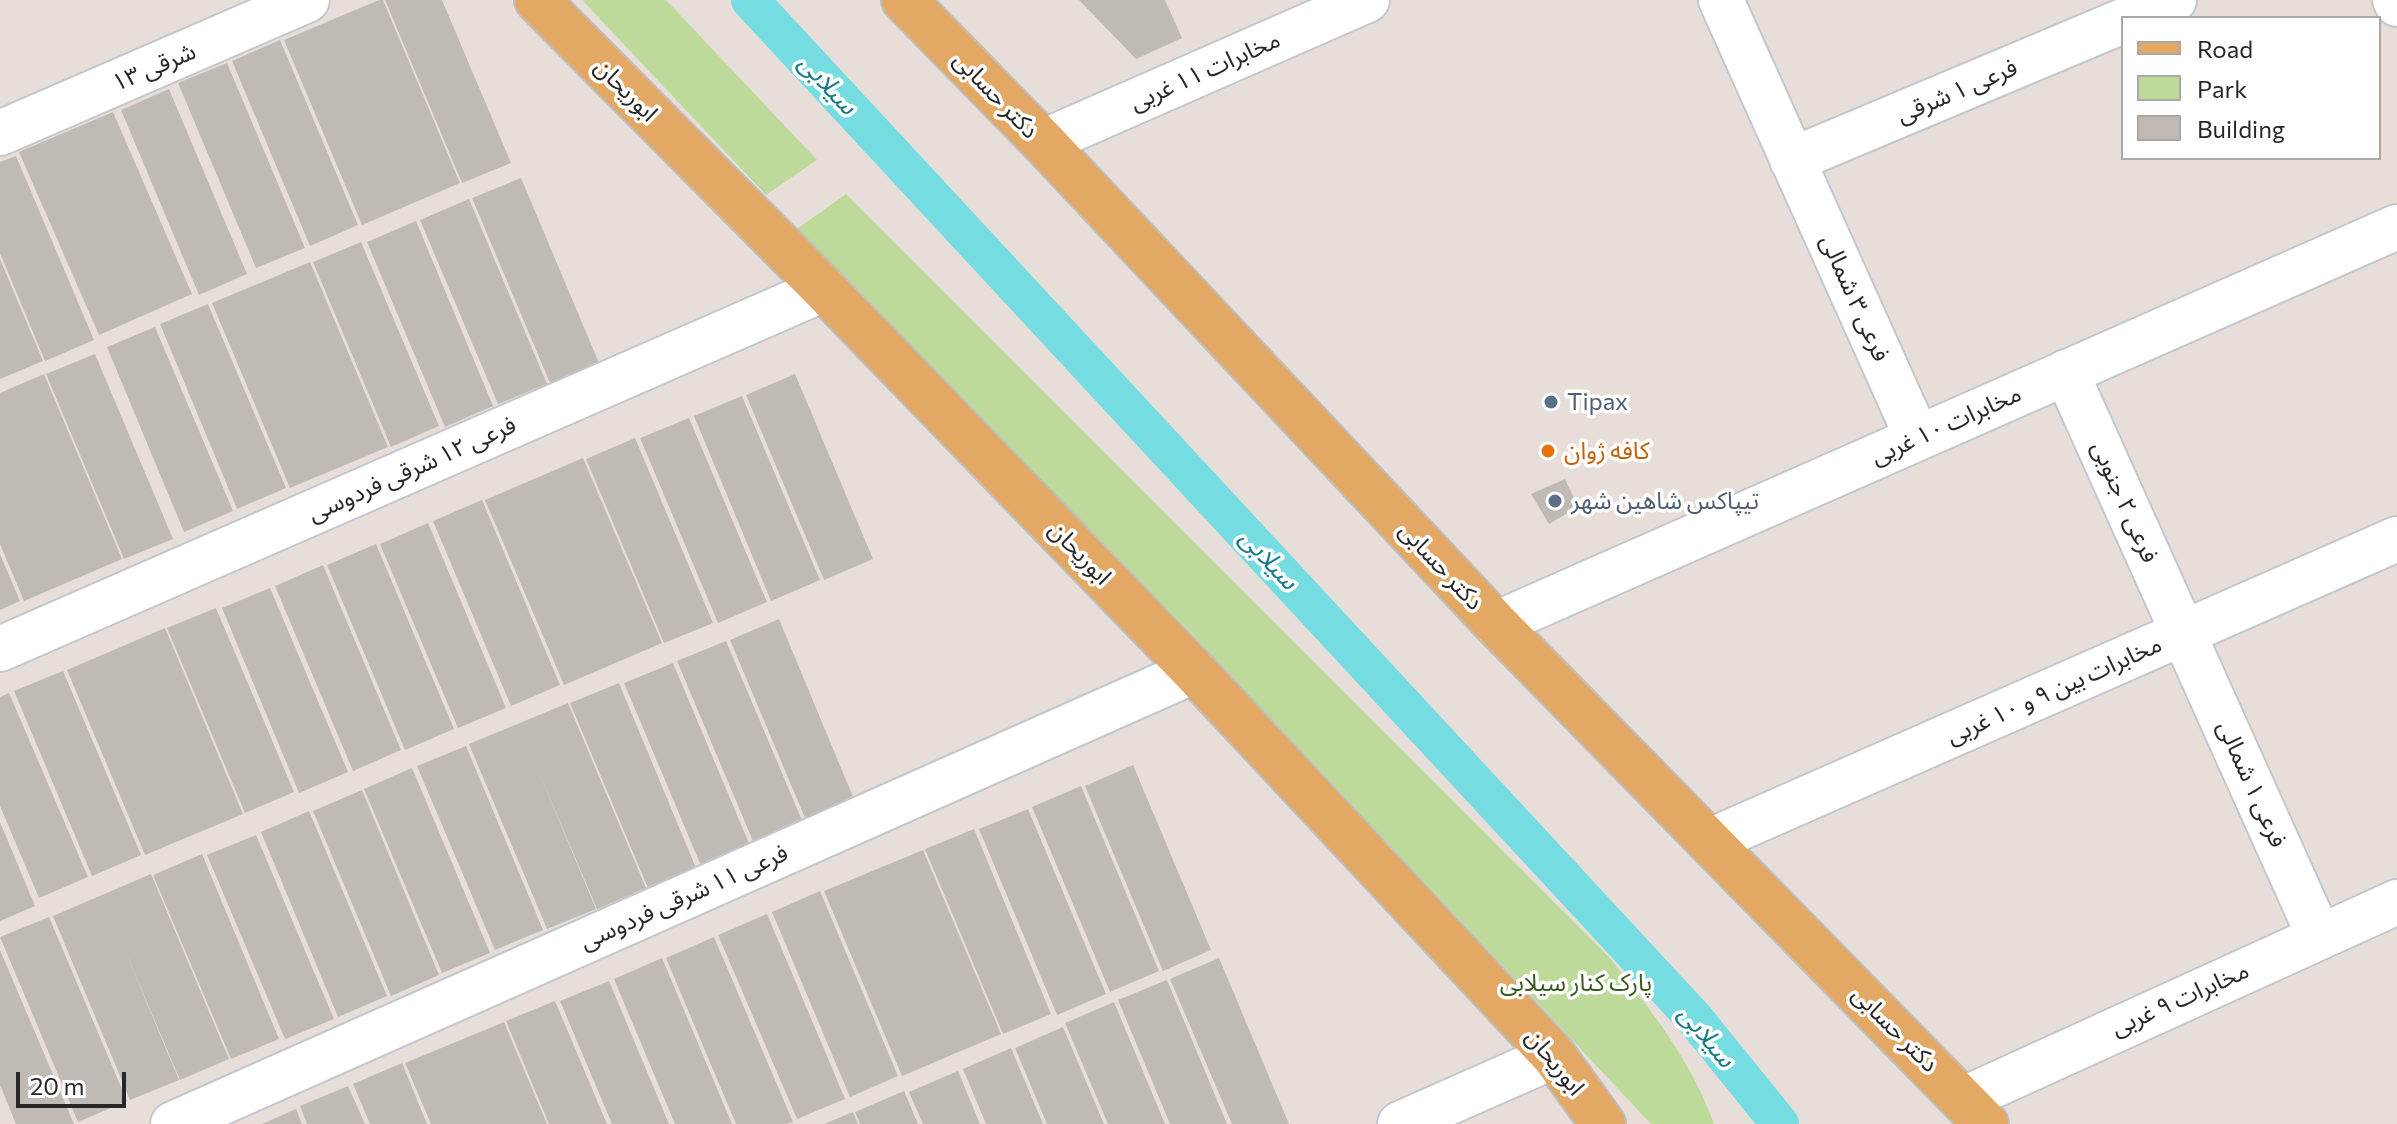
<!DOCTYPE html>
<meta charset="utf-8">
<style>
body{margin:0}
#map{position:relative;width:2397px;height:1124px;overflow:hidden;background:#e8ded9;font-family:Commissioner,sans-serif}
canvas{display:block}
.legend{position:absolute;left:2121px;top:16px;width:260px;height:144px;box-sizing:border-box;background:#fff;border:2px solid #a9a9a9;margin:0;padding:10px 14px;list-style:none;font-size:24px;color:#272727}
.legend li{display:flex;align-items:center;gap:16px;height:40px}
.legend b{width:40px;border:2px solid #a9a9a9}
.scale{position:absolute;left:16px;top:1072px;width:110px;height:36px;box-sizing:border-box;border:4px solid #272727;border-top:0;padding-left:10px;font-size:24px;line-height:28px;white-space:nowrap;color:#272727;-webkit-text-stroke:6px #fff;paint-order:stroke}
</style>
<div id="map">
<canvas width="2397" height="1124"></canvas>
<ul class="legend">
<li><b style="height:10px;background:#e2a864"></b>Road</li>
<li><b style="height:22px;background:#beda9a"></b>Park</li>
<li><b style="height:22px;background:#c0bab5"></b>Building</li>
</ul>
<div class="scale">20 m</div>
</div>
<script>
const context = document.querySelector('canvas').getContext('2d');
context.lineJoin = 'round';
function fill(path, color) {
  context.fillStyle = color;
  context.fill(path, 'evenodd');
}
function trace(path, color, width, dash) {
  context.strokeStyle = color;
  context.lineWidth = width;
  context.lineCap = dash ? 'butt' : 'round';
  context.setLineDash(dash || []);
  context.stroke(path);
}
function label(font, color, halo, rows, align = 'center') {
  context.font = font + ' Commissioner,"Noto Sans Arabic",sans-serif';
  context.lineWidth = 7;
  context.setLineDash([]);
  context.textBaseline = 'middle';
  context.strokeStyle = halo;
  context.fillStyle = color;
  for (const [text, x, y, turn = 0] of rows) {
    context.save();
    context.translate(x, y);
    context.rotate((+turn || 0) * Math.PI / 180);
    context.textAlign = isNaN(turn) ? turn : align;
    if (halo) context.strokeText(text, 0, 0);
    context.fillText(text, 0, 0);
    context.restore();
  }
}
fill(new Path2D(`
 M582,0H666L817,160L766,195Z
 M846,194L1609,957C1650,1008 1692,1062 1714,1124H1651L1189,631L794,231Z`), '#beda9a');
trace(new Path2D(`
 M750,0L1695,1019L1780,1124`), '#75dde1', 38);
fill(new Path2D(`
 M379,0H383L460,183L362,225L284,40Z
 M385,0H442L511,163L462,183Z
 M1079,0H1165L1182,38L1136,59Z
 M280,40L358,225L310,246L232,61Z
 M227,63L305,248L256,268L178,83Z
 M169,89L247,274L199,295L121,110Z
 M113,112L192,294L99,335L19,152Z
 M16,156L94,340L45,361L0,253V162Z
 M521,178L599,363L550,383L472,198Z
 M469,199L547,384L498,404L420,220Z
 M416,221L493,406L445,427L367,242Z
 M361,242L439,426L391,447L313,262Z
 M0,259L43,361L0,379Z
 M310,262L388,447L290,488L212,303Z
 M208,304L286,488L237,509L160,324Z
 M155,327L233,511L184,532L107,347Z
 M95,354L173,539L124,559L46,374Z
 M44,374L122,559L24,601L0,544V393Z
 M795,374L873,559L824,580L746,395Z
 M742,396L820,580L771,601L694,416Z
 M689,418L767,602L718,623L640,438Z
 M635,438L713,623L664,643L586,459Z
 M583,458L662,643L564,685L485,500Z
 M1565,479L1578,507L1549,524L1531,494Z
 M482,500L560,685L511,706L433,521Z
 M428,523L506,708L458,728L380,544Z
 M376,544L454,729L405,750L327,565Z
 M0,554L20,601L0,610Z
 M323,565L401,750L353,771L275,586Z
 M270,588L348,772L299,793L222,608Z
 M216,608L294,792L245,813L167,628Z
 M779,619L856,804L808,825L730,640Z
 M165,628L243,814L145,855L67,670Z
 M726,641L804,825L755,846L677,661Z
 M673,663L751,848L702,868L624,683Z
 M63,671L141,855L92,876L14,691Z
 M619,683L696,868L648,888L570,703Z
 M9,693L88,877L39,898L0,806V697Z
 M568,703L646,888L597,909L538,770L596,909L547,929L469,744Z
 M466,746L543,930L495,950L417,766Z
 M1133,765L1211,950L1163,971L1085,786Z
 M412,768L490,953L442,973L364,789Z
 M1081,786L1159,971L1110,992L1032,807Z
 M362,790L439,975L391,996L313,811Z
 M1028,809L1106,994L1057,1015L979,829Z
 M309,811L387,996L338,1017L261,832Z
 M0,822L35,906L0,921Z
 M974,829L1051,1014L1003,1034L925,849Z
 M256,835L334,1019L285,1039L207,855Z
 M923,850L1001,1034L902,1076L824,891Z
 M202,854L279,1039L231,1059L153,875Z
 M151,874L229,1059L180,1080L123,946L179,1080L130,1100L53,916Z
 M820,891L898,1076L850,1097L772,912Z
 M767,914L845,1099L797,1119L718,935Z
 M49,917L127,1101L78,1122L0,937Z
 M714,937L793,1122L787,1124H736L666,958Z
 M0,950L74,1124H16L0,1085Z
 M662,958L732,1124H675L614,979Z
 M1219,958L1289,1124H1232L1170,979Z
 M1167,980L1227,1124H1170L1118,1000Z
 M609,981L669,1124H612L560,1001Z
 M555,1001L607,1124H549L506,1021Z
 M1114,1002L1165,1124H1108L1065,1023Z
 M504,1022L547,1124H431L405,1063Z
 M1063,1027L1104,1124H1047L1015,1048Z
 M1011,1048L1043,1124H986L963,1069Z
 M402,1063L427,1124H370L353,1084Z
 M958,1071L980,1124H923L909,1092Z
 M348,1086L365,1124H307L300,1106Z
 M904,1091L918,1124H860L855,1112Z
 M296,1109L302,1124H262Z
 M853,1112L858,1124H824Z`), '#c0bab5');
const minor = new Path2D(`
 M1721,0L1917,437
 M2395,0L2397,4
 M2131,18L2174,0
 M0,133L307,0
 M1043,142L1367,0
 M1792,160L2123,21
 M2066,372L2319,936
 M1496,624L2397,227
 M0,649L824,289
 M1710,841L2397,539
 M1964,1099L2397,902
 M173,1124L1194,671
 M1400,1124L1554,1056`);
const major = new Path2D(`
 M537,0L824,289L1194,671L1554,1056L1603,1124
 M904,0L1043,142L1496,624L1986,1124`);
trace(minor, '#c2c7cf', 48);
trace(major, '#bebebe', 48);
trace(minor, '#fff', 44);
trace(major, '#e2a864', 44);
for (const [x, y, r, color] of [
 [1551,402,8,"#5c6f8a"],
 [1548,451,8,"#e8710a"],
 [1555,501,8,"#5c6f8a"]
]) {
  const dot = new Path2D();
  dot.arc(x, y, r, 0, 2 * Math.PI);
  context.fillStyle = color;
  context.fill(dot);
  trace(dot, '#fff', 3);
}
label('24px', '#272727', '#fff', [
 ["۱۳ شرقی",154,67,-23],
 ["مخابرات ۱۱ غربی",1205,71,-24],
 ["ابوریحان",626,90,45],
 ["فرعی ۱ شرقی",1957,91,-23],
 ["دکتر حسابی",996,95,46],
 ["فرعی ۳ شمالی",1855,298,66],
 ["مخابرات ۱۰ غربی",1946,425,-24],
 ["فرعی ۱۲ شرقی فردوسی",412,469,-24],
 ["فرعی ۲ جنوبی",2125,502,66],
 ["ابوریحان",1080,553,46],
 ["دکتر حسابی",1441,566,47],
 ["مخابرات بین ۹ و ۱۰ غربی",2054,690,-24],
 ["فرعی ۱ شمالی",2252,784,66],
 ["فرعی ۱۱ شرقی فردوسی",684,897,-24],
 ["مخابرات ۹ غربی",2180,999,-24],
 ["دکتر حسابی",1895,1029,45],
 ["ابوریحان",1555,1062,51]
]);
label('24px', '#4e5e75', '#fff', [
 ["Tipax",1567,402],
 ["تیپاکس شاهین شهر",1571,501]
], 'left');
label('24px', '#c56008', '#fff', [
 ["کافه ژوان",1564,451]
], 'left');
label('24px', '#395b1f', '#fff', [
 ["پارک کنار سیلابی",1576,983]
]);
label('italic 26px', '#197b88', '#fff', [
 ["سیلابی",828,84,47],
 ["سیلابی",1269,559,47],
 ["سیلابی",1707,1036,50]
]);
</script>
